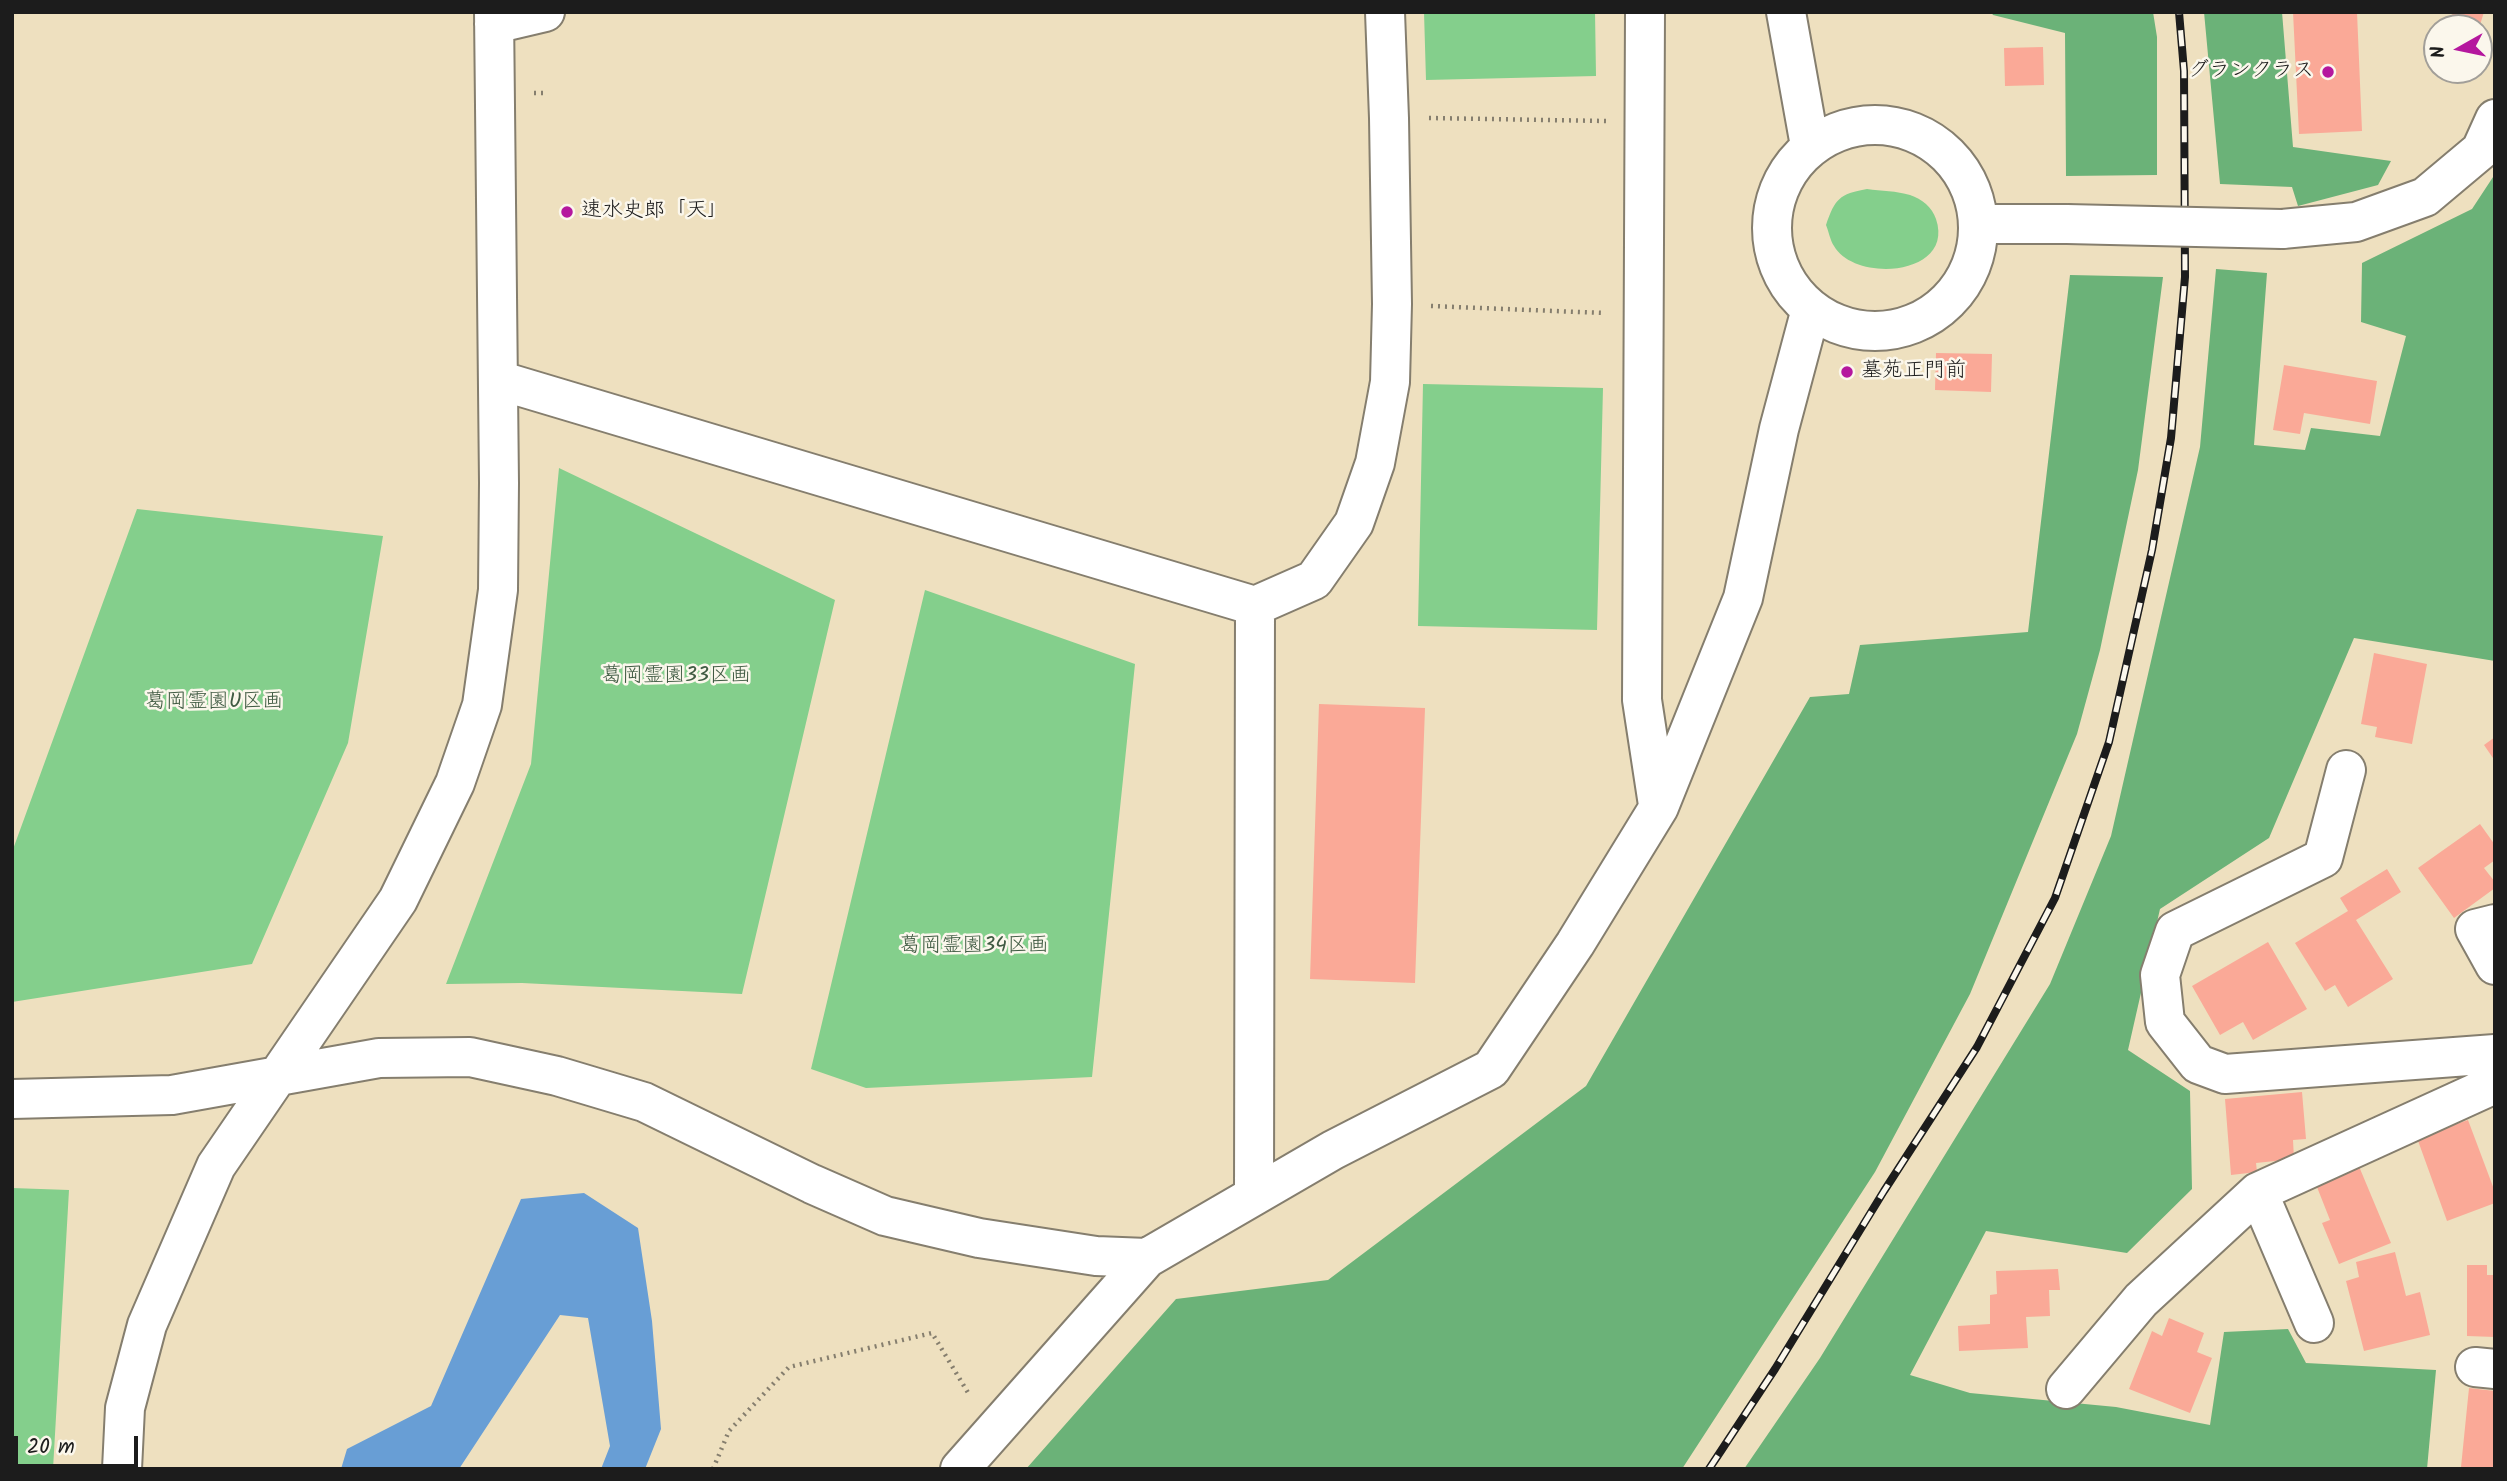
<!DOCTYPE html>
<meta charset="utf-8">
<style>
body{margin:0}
#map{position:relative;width:2507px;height:1481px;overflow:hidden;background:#eee0bf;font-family:Kalam,sans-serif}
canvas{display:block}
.frame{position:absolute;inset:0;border:14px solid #1c1c1c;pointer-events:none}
.north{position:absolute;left:2423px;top:14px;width:70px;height:70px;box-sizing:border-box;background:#fbf7ec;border:2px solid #a29f99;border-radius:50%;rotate:261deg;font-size:19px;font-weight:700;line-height:28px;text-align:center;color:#1c1c1c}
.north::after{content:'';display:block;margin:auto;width:24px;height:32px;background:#b5179e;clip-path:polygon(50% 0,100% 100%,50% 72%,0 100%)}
.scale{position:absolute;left:14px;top:1436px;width:124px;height:32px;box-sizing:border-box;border:4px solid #1c1c1c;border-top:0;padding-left:9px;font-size:21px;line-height:24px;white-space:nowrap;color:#1c1c1c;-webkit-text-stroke:5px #fbf7ec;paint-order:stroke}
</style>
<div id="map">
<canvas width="2507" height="1481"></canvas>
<div class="frame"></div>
<div class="north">N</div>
<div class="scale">20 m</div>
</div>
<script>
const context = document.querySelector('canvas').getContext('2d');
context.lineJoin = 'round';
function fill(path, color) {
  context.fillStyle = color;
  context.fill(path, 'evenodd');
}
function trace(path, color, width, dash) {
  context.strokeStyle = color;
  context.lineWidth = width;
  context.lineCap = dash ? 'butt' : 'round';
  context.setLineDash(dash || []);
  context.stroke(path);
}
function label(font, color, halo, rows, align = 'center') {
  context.font = font + ' Kalam,"Klee One",sans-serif';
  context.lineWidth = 5;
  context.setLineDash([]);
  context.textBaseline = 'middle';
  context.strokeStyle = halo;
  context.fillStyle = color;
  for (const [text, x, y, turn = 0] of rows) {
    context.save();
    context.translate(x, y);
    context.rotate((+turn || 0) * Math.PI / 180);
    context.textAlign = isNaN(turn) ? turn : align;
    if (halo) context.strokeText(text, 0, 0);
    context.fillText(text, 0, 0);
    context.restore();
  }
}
fill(new Path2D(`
 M1424,12H1595L1596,76L1426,80Z
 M1867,189C1881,191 1897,191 1910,195C1922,199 1932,207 1936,219C1955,276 1855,283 1834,246C1830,240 1829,232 1826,225C1835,199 1839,194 1867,189Z
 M1423,384L1603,388L1597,630L1418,626Z
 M559,468L835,600L742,994L522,983L446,984L531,764Z
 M137,509L383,536L348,743L252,964L12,1002V852Z
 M925,590L1135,664L1092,1077L866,1088L811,1069Z
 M12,1188L69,1190L53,1469H12Z`), '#84cf8c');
fill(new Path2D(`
 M1991,12H2153L2157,37V175L2066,176L2065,33L1993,15Z
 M2204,12H2282L2293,147L2391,161L2378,185L2298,206L2292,187L2220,184Z
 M2495,174V661L2354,638L2269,838L2160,909L2128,1050L2190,1091L2192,1189L2127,1253L1986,1231L1910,1375L1970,1393L2116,1407L2210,1425L2224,1332L2288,1329L2306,1363L2436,1370L2427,1469H1744L1820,1358L2050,984L2111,836L2200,447L2216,269L2267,273L2254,445L2305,450L2311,428L2380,436L2406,336L2361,322L2362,263L2472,209Z
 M2070,275L2163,277L2138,470L2100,650L2077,734L1970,994L1875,1172L1682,1469H1026L1176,1299L1328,1280L1586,1086L1810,697L1849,694L1860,645L2028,632Z`), '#6bb278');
fill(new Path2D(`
 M584,1193L638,1228L652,1321L661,1429L645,1469H601L610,1446L588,1318L560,1315L459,1469H341L347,1449L431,1406L521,1199Z`), '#689ed5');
fill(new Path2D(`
 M2293,12H2357L2362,131L2299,134Z
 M2453,12H2484L2479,28H2448Z
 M2043,47L2044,85L2005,86L2004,48Z
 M1936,353L1992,354L1991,392L1935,390Z
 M2284,365L2377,381L2370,424L2304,413L2300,434L2273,430Z
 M2374,653L2427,664L2412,744L2375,737L2377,727L2361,724Z
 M1319,704L1425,708L1415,983L1310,979Z
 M2495,737V761L2484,745Z
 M2480,824L2495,845V860L2484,868L2495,882V888L2454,918L2418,868Z
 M2387,869L2401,892L2356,920L2393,979L2348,1007L2335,985L2325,991L2295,943L2348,911L2340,898Z
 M2268,942L2307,1009L2253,1040L2243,1022L2220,1035L2192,986Z
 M2302,1092L2306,1139L2293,1140L2294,1159L2256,1163L2257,1172L2231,1175L2225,1099Z
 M2468,1120L2495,1192V1203L2447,1221L2417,1138Z
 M2358,1164L2391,1243L2339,1264L2322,1223L2330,1220L2315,1182Z
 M2395,1252L2406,1296L2420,1292L2430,1335L2364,1351L2346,1281L2359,1277L2356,1262Z
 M2467,1265H2487V1275H2495V1337L2467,1336Z
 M2058,1269L2060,1290H2049L2050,1316L2026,1317L2028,1348L1959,1351L1958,1326L1990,1324V1295L1997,1294L1996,1271Z
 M2169,1318L2204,1333L2197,1352L2212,1358L2190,1413L2129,1389L2152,1331L2162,1336Z
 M2469,1388L2495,1391V1469L2461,1467Z`), '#faa997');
const minor = new Path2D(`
 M1645,12L1642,700L1658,805
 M1786,12L1810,146
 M494,24L545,12
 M1772 228a103 103 0 1 1 206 0a103 103 0 1 1-206 0Z
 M1978,224H2067
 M2282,229L2356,222L2425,197L2481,150L2495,119
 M498,380L1255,606L1314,580L1354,523L1375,463L1390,382L1392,304L1389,118L1385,12
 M2346,770L2323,858L2175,931L2160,975L2165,1022L2198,1064L2225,1074L2495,1054
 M2495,924L2475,929L2495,965
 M12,1099L172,1095L379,1058L470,1057L557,1076L644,1102L812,1184L885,1216L979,1238L1096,1256L1147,1258
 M2258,1192L2314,1323
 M1254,1196L1255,606
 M2475,1367L2495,1369
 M2066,1389L2141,1300L2258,1192L2495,1084
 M122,1469L125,1408L147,1325L216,1166L398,900L455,783L482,705L498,590L499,483L494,12
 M960,1469L1147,1258L1333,1150L1491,1069L1575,944L1659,807L1743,598L1779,429L1811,309`);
trace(minor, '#857e6e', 42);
trace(new Path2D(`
 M534,93H546
 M1429,118L1606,121
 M1431,306L1604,313
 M713,1469L729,1431L789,1367L932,1333L970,1396`), '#857e6e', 4.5, [2, 5]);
trace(minor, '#fff', 38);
const rail = new Path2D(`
 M1709,1469L1775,1369L1884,1191L1977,1047L2055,898L2109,742L2152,550L2171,438L2185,277L2184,71L2179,12`);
trace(rail, '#1c1c1c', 8);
trace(rail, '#fbf7ec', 5, [16]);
const minorBridge = new Path2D(`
 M2067,224L2282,229`);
trace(minorBridge, '#857e6e', 42, []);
trace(minorBridge, '#fff', 38);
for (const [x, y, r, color] of [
 [2328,72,7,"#b5179e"],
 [567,212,7,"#b5179e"],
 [1847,372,7,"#b5179e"]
]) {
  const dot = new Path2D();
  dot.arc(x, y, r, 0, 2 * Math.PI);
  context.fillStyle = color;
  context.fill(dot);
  trace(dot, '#fbf7ec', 2.5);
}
label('21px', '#1c1c1c', '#fbf7ec', [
 ["グランクラス",2314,72,"right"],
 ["速水史郎「天」",581,212],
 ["墓苑正門前",1861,372]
], 'left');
label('21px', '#405b43', '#fbf7ec', [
 ["葛岡霊園33区画",676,677],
 ["葛岡霊園U区画",214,703],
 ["葛岡霊園34区画",974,947]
]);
</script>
